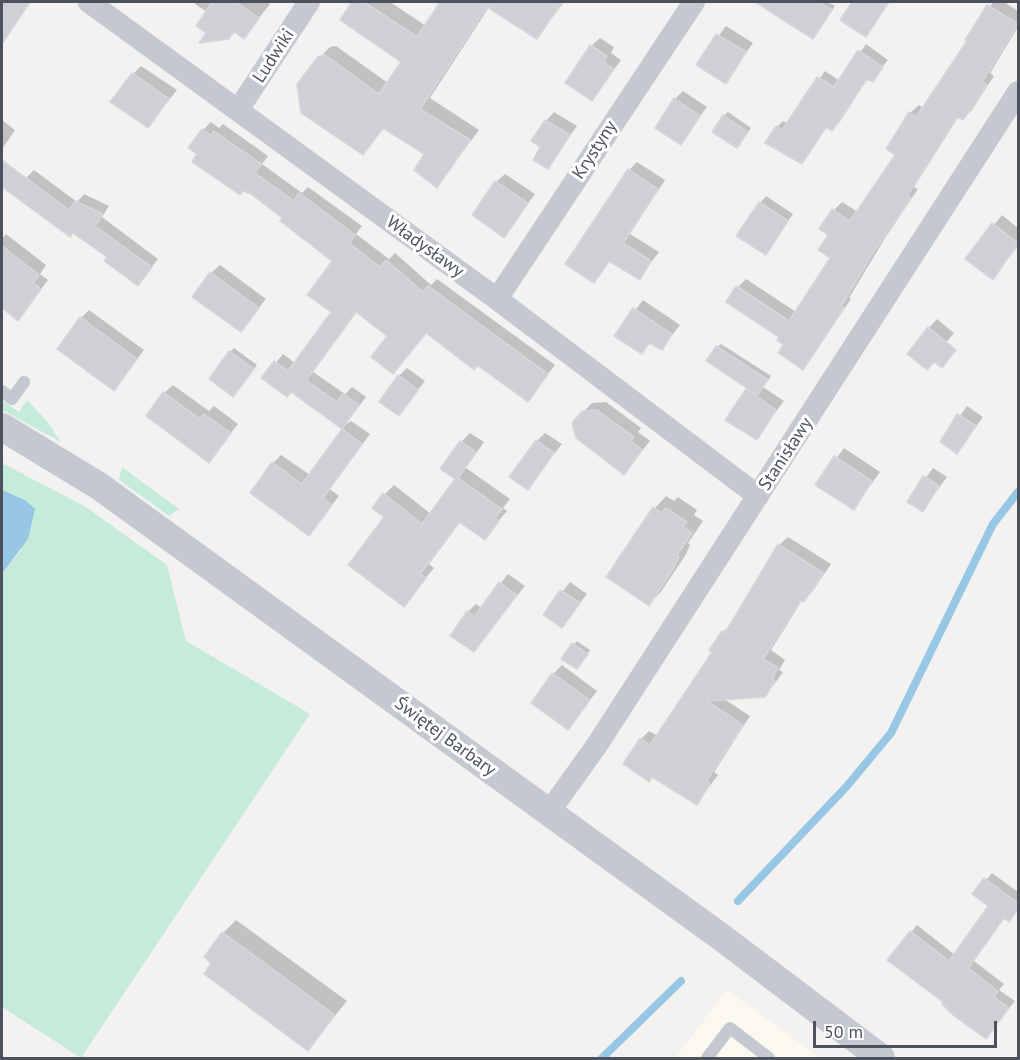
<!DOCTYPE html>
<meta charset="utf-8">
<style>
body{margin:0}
#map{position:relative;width:1020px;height:1060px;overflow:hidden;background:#f3f2f1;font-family:"PT Sans",sans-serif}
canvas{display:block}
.frame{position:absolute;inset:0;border:3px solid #4b515d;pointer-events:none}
.scale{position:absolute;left:813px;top:1021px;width:184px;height:27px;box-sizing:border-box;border:3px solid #4b515d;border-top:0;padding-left:8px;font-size:18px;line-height:21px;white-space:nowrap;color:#4b515d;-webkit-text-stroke:4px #fff;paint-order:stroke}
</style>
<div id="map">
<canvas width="1020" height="1060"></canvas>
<div class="frame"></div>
<div class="scale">50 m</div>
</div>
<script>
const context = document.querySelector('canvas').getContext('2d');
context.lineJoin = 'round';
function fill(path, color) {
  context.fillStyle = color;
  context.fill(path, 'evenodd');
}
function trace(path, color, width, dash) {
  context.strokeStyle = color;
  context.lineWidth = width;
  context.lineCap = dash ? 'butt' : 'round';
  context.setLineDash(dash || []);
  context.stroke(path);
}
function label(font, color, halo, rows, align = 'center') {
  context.font = font + ' "PT Sans",sans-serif';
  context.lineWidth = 6;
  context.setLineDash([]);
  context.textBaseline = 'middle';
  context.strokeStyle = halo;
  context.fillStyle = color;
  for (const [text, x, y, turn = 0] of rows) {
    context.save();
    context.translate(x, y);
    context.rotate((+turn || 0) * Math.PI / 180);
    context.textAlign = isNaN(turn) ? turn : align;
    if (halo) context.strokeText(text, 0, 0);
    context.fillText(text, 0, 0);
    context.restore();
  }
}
fill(new Path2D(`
 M727,990L820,1058H675Z`), '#fbf9ee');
fill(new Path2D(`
 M2,400L19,412L27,400L46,420L61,442L2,410Z
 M2,463L86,507L167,565L186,641L310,714L81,1058L2,1007V574L21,550L25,500L2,490Z
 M122,467L179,509L169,516L119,480Z`), '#c5ecdb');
fill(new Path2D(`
 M2,490L25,500L35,509L28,539L2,574Z`), '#97c7e4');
fill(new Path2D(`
 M2,2H31L11,27L2,20Z
 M196,2H267L270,4L244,37L235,31L228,38L208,33L207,12L195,4Z
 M354,2H390L426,26L442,2H564L537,38L489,7L430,98L479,130L437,186L426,153L385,127L363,153L319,58L330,47L336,46L388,83L403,61L342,19Z
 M767,2H827L835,6L813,37L764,6Z
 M993,2H1004L1018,11V27L990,73L994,76L972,110L963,119L959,116L914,187L918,189L885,238L849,298L851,299L803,368L781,337L738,287L746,279L796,312L832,257L830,235L834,210L842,202L858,212L897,155L910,113L919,105L923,108Z
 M726,26L753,43L726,82L698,64Z
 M600,38L614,47L611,53L621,60L592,99L591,46Z
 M866,44L888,60L872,80L868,78L839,123L832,129L827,126L801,162L777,127L783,121L788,124L825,71L840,81Z
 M141,66L177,90L148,126L133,74Z
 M683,91L707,107L680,143L675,99Z
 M554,112L577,126L548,167L542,146L546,121Z
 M728,112L751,128L741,142L724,116Z
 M2,120L15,130L2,149Z
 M211,122L219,128L223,124L268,156L262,164L302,193L308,187L362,226L356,234L389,259L395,253L431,285L437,279L555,365L528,400L478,363L427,332L393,372L389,336L357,312L313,372L345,394L352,387L366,397L345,425L351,421L370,434L330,489L339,496L309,534L273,463L281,455L310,475L344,428L292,390L263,378L283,354L295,363L333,312L334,261L284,218L199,154L203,130Z
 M637,162L665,180L630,234L659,252L639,278L611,260L594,281L629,170Z
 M34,170L77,202L84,194L109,206L102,217L158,259L138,284L26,178Z
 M505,174L535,194L504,236L496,182Z
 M766,196L793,214L766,253L760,203Z
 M1002,215L1018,228V246L993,278L967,259Z
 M6,234L46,265L40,274L48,280L18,319L2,306V239Z
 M220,265L266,299L241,330L211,273Z
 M643,300L680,325L661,349L651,342L642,352L616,335Z
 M89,310L144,350L114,389L81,318Z
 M937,319L954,333L934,358L929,328Z
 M721,344L771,376L763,387L784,401L756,438L747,390L749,388L717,347Z
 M234,348L257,365L237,392L230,352Z
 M407,368L425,381L399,414V376Z
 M173,385L209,411L214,406L238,424L209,461L164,393Z
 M606,402L641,428L638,432L650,441L624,473L583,412L592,403Z
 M967,406L983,417L957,452L942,441Z
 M470,433L484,442L466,468L510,499L503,508L507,511L484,538L461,521L429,564L434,568L404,605L386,517L385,494L394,485L431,514L457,479L461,442Z
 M545,433L562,444L527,488L537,441Z
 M844,448L880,472L854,508L817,484Z
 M933,468L947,477L923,510L909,501Z
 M666,496L674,501L678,497L697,510L694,515L703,521L688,543L690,545L685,556L660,593L649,604L608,577L655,508Z
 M788,537L831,564L812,592L803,599L771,650L785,660L779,670L783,672L773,686L764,695L724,699L750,716L714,772L718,775L697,803L641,739L649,731L658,736L714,651L723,632L731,624L779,545Z
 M508,574L525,586L473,650L468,612L476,604L482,608Z
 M570,582L587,594L561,626L545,614Z
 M577,641L590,650L580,664L574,644Z
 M562,665L597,691L568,728L553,674Z
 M992,873L1018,892V909L1009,920L1005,917L974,961L1004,984L999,990L1015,1001L986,1037L945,1002L890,960L917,925L955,955L990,906L974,894Z
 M236,920L347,1001L308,1049L223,933Z`), '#0003');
trace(new Path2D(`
 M738,901L847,786L891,733L993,524L1018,492
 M602,1058L681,981`), '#97c7e4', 8);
const building = new Path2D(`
 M2,2H30L2,44Z
 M212,2H236L259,18L244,39L234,32L229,39L199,43L206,33L196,26Z
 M352,2H364L417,37L440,2H562L537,39L487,7L420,109L470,140L437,188L414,170L424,154L383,128L363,155L301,113L297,84L318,57L325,55L379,94L401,62L340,20Z
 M755,2H818L832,10L813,39Z
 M852,2H889L866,37L840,20Z
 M987,5L1018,24L982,82L987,85L963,120L957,117L907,196L911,198L876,248L841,306L844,308L803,370L778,353L783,345L777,340L779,337L726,302L736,286L789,321L830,258L818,250L828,235L819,229L832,209L850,221L895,155L886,149L909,112L916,117L967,41L965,40Z
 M716,34L746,52L726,84L696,65Z
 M590,45L607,56L603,62L614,69L592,101L565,83Z
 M858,50L883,67L873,82L867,79L832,131L826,127L802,164L765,143L776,126L782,130L817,77L834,87Z
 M132,73L169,99L148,128L110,102Z
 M674,98L700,116L681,145L655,128Z
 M723,115L748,132L737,148L712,132Z
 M545,120L570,135L548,169L533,160L540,147L531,141Z
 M202,129L211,135L214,131L261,164L255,173L294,201L299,193L355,235L349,243L380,267L386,260L423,292L428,286L548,374L528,402L477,365L474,370L426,333L393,374L371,357L387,336L356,312L306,380L337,402L343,394L359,405L342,429L291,392L287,397L261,378L274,361L288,371L331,312L307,295L332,261L280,221L282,218L251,194L243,191L240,195L192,162L197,154L188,148Z
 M2,160L69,210L75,201L103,214L95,226L152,267L138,286L104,261L107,257L73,233L70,237L2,187Z
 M628,169L658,189L623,243L651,261L640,280L609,261L594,283L565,264Z
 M495,181L528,203L504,238L472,215Z
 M759,202L788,221L766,255L736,236Z
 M992,223L1018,243L993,280L965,259Z
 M2,246L39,275L33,283L41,289L18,321L2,308Z
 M210,272L259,308L241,332L192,297Z
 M633,308L672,334L662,350L649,343L642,354L614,336Z
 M80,317L137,359L114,391L57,349Z
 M928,327L956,350L942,368L934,362L927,370L907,354Z
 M716,346L768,380L757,395L706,361Z
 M229,351L254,369L233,397L209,379Z
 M398,375L418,390L399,416L379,402Z
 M746,389L776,410L757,440L725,420Z
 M163,392L200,419L204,414L231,433L209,463L146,416Z
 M597,410L634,437L631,441L642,450L624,475L576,438L572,423L582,411Z
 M957,414L976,426L957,454L940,442Z
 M342,429L362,444L323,498L332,505L309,536L250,493L272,462L302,484Z
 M536,440L554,453L528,490L509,477Z
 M460,441L476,452L458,478L502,509L495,518L499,521L485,540L459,522L420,574L426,578L404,607L348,565L384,517L372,508L383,493L422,524L455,479L440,469Z
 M834,456L872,481L854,510L815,485Z
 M923,476L939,486L923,512L907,502Z
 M653,507L662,513L666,508L687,522L683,527L692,533L677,555L679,557L673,569L649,606L606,577Z
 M778,544L823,573L804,602L801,600L763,659L778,668L772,679L775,681L765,697L707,701L743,725L706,781L710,784L697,805L652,777L649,782L623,764L640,738L650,745L712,652L709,650L722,631L725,633Z
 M499,582L517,595L474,652L450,636L467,611L474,617Z
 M560,590L580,603L562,628L543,615Z
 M572,643L588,654L577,669L561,659Z
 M552,673L590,700L568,730L531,703Z
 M984,878L1018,903V909L1009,922L1004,918L968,968L998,991L994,997L1009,1008L986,1039L953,1015L942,1004L943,1002L887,960L910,931L949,961L988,906L972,894Z
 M222,932L335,1015L308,1051L204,974L211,963L204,957Z`);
fill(building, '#cfd0d5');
trace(building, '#d6d7dc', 1.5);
trace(new Path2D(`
 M2,391L12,399L24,382
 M707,1058L730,1028L769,1058`), '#c4c9d1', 12);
trace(new Path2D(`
 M89,2L497,299L758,496
 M238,110L309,2
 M497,299L694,2
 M549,812L597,745L1018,92`), '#c4c9d1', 22);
trace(new Path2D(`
 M2,427L99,486L721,937L881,1058`), '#c4c9d1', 28);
label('18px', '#4b515d', '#fff', [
 ["Ludwiki",274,56,-57],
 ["Krystyny",595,150,-57],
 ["Władysławy",425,247,36],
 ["Stanisławy",786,454,-57],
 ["Świętej Barbary",445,737,36]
]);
</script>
